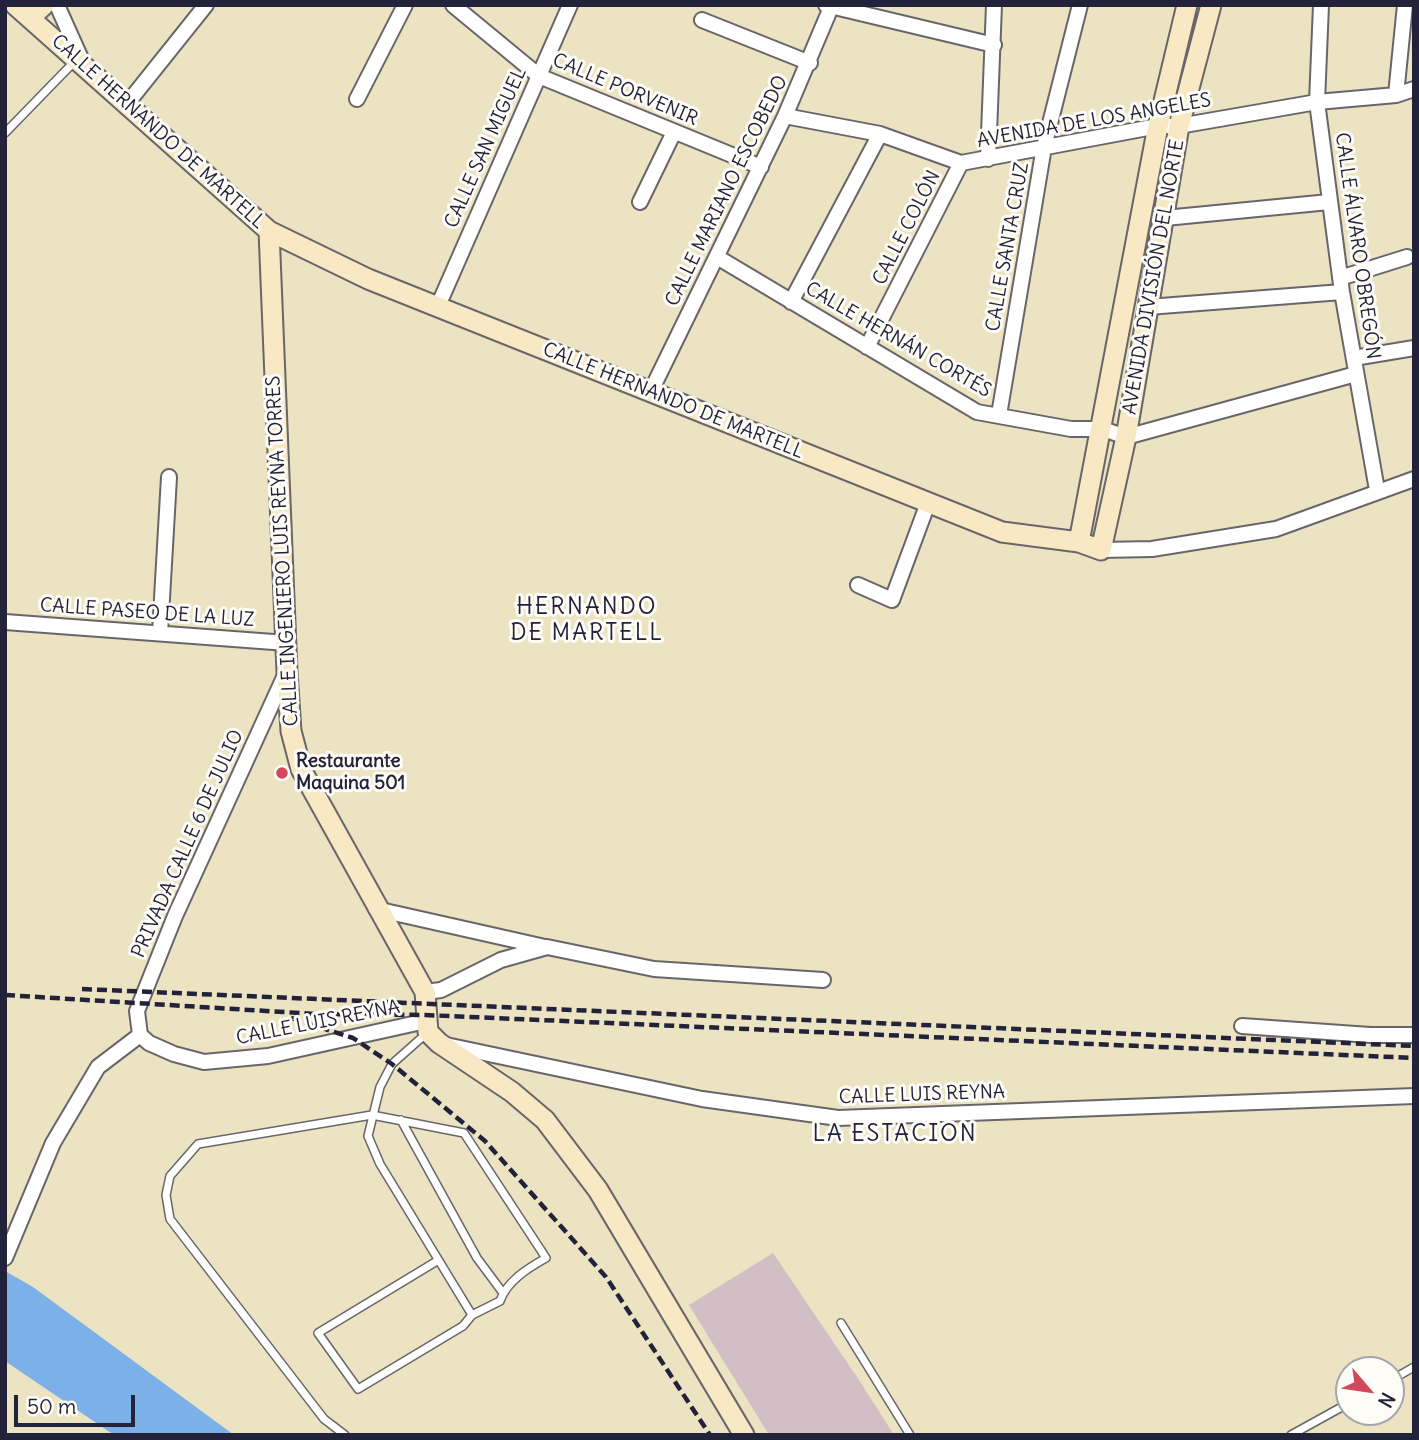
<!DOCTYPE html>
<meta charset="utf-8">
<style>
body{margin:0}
#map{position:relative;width:1419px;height:1440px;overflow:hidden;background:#ebe3c1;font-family:Delius,sans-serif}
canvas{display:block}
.frame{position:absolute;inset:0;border:7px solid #22223b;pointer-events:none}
.north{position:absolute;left:1335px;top:1356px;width:70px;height:70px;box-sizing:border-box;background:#fdfcf7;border:2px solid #a5a5ac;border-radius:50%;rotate:119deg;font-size:19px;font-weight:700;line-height:28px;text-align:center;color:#22223b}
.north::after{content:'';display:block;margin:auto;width:24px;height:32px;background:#d1495b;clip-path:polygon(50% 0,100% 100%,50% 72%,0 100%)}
.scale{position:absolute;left:14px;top:1395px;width:121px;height:32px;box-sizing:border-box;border:4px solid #22223b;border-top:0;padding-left:9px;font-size:21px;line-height:24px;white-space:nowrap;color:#22223b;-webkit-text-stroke:5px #fdfcf7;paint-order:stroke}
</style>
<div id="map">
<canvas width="1419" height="1440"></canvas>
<div class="frame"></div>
<div class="north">N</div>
<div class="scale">50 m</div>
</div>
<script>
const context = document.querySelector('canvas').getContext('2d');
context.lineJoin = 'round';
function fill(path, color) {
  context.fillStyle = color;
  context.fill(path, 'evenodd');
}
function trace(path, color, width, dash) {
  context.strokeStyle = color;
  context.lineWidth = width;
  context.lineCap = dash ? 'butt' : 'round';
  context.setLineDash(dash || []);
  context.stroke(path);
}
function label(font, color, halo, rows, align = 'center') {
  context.font = font + ' Delius,sans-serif';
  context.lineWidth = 6;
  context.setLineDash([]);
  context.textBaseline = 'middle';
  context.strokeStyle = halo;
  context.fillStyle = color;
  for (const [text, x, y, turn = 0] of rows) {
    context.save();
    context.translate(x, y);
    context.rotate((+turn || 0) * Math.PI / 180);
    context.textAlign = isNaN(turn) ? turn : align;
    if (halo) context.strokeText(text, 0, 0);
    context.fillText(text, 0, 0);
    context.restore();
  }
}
fill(new Path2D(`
 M773,1253L859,1380L894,1435H769L689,1305Z`), '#d2bec5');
fill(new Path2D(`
 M5,1271L33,1287L234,1435H114L5,1361Z`), '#7bb0e9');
const lane = new Path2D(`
 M5,133L75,61
 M428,1032L392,1064L380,1087L368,1136L380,1164L472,1315
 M401,1120L477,1258L503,1293
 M841,1323L910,1435
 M1391,1380L1414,1367
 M345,1435L324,1419L170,1219L166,1195L170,1176L198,1144L372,1115L464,1133L546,1258C528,1268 507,1281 500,1301L472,1315L463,1326L358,1389L318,1333L437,1261
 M1291,1435L1349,1403`);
const street = new Path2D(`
 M57,5L83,63
 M453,5L539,76L761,167
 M826,5L994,45
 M1321,5L1317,102L1342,292L1377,490
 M702,20L810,63
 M1396,95L1405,5
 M357,99L405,5
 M126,105L206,5
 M785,116L880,134L961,163L1158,126H1179L1317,102L1396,95L1414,89
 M988,159L994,5
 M640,202L674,132
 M1165,218L1329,202
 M717,257L977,412L1071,429H1103L1126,437L1356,374
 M1340,278L1407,257
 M791,302L880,134
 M438,306L570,5
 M1148,307L1342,292
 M867,347L961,163
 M1354,358L1414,348
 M651,391L785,116L832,5
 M999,415L1044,147L1080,5
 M1101,550L1152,549L1276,529L1414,479
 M858,585L892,600L928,503
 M5,622L287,643
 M160,633L169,477
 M376,909L545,947
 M425,992L441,990L501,960L547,947L654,969L823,980
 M1242,1026L1370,1035H1414
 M140,1035L137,1011L175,916L286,673
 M140,1035L149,1043L174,1054L204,1062L268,1056L426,1021
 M446,1045L702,1099L838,1118L1414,1096
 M5,1258L53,1143L98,1067L140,1035`);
const secondary = new Path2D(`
 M15,5L269,231L368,279L1002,532L1079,542L1101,550L1126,437L1179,126L1211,5
 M30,18L44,5
 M269,231L287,672L291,731L301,769L425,992L428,1032L439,1043L512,1092L545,1120L598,1190L744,1435
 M1079,542L1158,126L1187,5`);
trace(lane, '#68666a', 10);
trace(street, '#68666a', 18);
trace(secondary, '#68666a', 23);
trace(lane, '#fff', 7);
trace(street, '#fff', 14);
trace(secondary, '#f8e8c3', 19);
trace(new Path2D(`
 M82,989L1414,1046
 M5,995L316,1014L425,1015L1414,1058
 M291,1018L353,1038L392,1064L485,1141L606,1277L710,1435`), '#22223b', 4.5, [10, 5]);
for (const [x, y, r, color] of [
 [282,773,7,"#d1495b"]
]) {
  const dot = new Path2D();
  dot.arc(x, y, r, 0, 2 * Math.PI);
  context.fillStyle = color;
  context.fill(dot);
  trace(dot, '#fdfcf7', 2.5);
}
label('19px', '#22223b', '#fdfcf7', [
 ["CALLE PORVENIR",625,90,23],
 ["AVENIDA DE LOS ANGELES",1094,121,-10],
 ["CALLE HERNANDO DE MARTELL",158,132,42],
 ["CALLE SAN MIGUEL",486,148,-66],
 ["CALLE MARIANO ESCOBEDO",727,191,-64],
 ["CALLE COLÓN",907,228,-63],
 ["CALLE ÁLVARO OBREGÓN",1357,246,82],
 ["CALLE SANTA CRUZ",1008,247,-80],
 ["AVENIDA DIVISIÓN DEL NORTE",1154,277,-80],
 ["CALLE HERNÁN CORTÉS",898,340,30],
 ["CALLE HERNANDO DE MARTELL",673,401,22],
 ["CALLE INGENIERO LUIS REYNA TORRES",283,551,-93],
 ["CALLE PASEO DE LA LUZ",147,613,4],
 ["PRIVADA CALLE 6 DE JULIO",188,844,-66],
 ["CALLE LUIS REYNA",318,1023,-11],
 ["CALLE LUIS REYNA",922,1095,-2]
]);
label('bold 19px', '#22223b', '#fdfcf7', [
 ["Restaurante",296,762],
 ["Maquina 501",296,784]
], 'left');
context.letterSpacing = '2px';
label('23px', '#22223b', '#fdfcf7', [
 ["HERNANDO",587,607],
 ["DE MARTELL",587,633],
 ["LA ESTACION",895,1134]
]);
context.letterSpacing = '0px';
</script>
